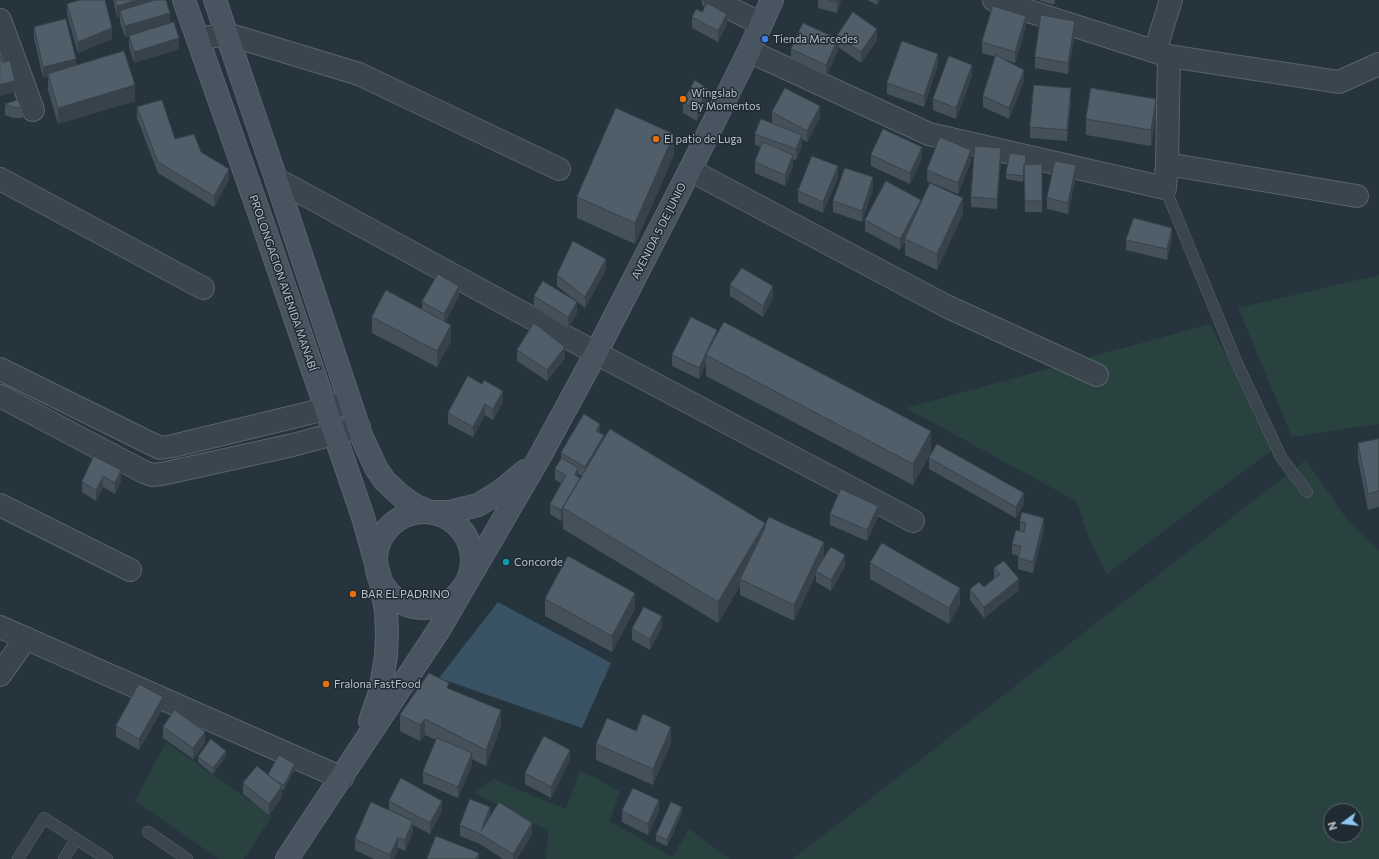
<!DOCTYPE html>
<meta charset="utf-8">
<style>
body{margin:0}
#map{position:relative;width:1379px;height:859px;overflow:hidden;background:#26343e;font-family:Commissioner,sans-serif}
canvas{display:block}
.north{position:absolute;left:1323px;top:803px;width:40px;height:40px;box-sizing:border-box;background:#1f2a33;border:1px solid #5b666f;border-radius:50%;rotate:255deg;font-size:11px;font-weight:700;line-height:16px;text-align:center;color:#b6c0c9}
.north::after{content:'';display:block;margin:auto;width:14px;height:18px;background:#91c6f3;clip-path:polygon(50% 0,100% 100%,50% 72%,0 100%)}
</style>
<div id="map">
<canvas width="1379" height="859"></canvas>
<div class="north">N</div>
</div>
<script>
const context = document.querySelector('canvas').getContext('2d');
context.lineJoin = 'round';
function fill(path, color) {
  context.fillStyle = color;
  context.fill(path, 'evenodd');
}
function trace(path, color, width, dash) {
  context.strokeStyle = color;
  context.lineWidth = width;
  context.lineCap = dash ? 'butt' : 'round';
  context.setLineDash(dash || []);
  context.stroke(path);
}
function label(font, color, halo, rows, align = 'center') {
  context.font = font + ' Commissioner,sans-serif';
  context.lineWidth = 3;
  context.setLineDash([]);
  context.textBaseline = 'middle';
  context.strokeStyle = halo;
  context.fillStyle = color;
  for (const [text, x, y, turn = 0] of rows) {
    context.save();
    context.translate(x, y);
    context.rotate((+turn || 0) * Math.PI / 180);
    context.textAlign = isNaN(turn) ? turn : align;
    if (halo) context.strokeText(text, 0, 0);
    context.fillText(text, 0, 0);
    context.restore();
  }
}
fill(new Path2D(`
 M1379,275V424L1292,437L1238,308Z
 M1210,324L1275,448L1107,574L1091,543L1076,501L906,408Z
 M1306,460L1348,521L1379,550V859H793ZM1331,811H1355V835H1331Z
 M166,742L272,816L244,859H219L135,801Z
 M580,770L620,791L610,821L672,857L689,829L730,859H546L548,831L475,793L493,779L566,809Z`), '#29413f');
fill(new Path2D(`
 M498,602L611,663L582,728L439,678Z`), '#3a5364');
const lane = new Path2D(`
 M1165,188L1236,361L1281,457L1307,492
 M148,832L187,859
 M18,859L44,818L107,859
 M64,859L76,839`);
const street = new Path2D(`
 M714,0L761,24
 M994,0L1169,56L1339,82L1379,64
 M0,20L33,110
 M198,39L227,34L359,74L559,169
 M749,51L929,134L1165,188L1167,164L1169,56
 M1155,51L1171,0
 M1167,164L1357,196
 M690,170L946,306L1097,375
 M0,179L203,288
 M276,179L596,353L913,521
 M0,369L160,448L173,446L301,415L350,402
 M0,396L144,472L152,475L162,474L293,445L359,427
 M0,505L130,570
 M0,627L342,778
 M0,675L26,638`);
const secondary = new Path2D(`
 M184,0L263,224L363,517L380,578L386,611L387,632L386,656L380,692L370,721
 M215,0L276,179L361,435L376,468L385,481L400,495L414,505L430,512H450L478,505L501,491L525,471
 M376 560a48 48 0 1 1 96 0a48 48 0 1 1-96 0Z
 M287,859L440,628L539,458L596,353L690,170L749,51L772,0`);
trace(lane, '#58636c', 12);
trace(street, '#58636c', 24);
trace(secondary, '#58636c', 24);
trace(lane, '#3a454e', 11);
trace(street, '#3a454e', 22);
trace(secondary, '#485561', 22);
fill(new Path2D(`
 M113,0H166L170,24L179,49L134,63L129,47V36L125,37L120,22V17H117Z
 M818,0H841L837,13L818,8Z
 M867,0H880L877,5Z
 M1038,0H1055L1054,5Z
 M67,4L112,39L78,53L67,15Z
 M702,12L727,25L718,42L692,28V17Z
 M34,27L76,65L135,101L58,124L48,90V76L43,78L34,38Z
 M1026,27L1015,63L1004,59L1024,81L1009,119L983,107V96L996,57L982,53V42Z
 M1075,32L1068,74L1035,68V57Z
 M837,36L877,40L861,63L838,47V50L826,76L791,59V49L837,39Z
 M938,65L924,107L887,94V83Z
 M972,76L956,119L933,110V99Z
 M1071,99L1067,141L1030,138V127Z
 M708,100L697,121L683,113V102Z
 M5,104L22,108V118H13L5,115Z
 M137,107L175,139L201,152L229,180L214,207L158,173L137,118Z
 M772,112L820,117L807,142L802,139V146L796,160L793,159V166L785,186L755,173V162L761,147L755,145V134L775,125L772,123Z
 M1156,115L1151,146L1086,135V119Z
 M674,155L635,244L577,218V197Z
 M871,155L922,158L910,184L871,166Z
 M1001,159L997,209L971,207V197Z
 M971,161L958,194L927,181V170Z
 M1026,161V165L1042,164V212H1025L1024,174L1023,182L1006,179V174Z
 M1076,176L1068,214L1047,209V198Z
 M838,177L823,213L798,202V191Z
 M873,188L862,222L833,212V201Z
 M921,203L963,214L937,270L905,255V242L900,250L865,231V220Z
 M1172,238L1167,260L1126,250V240Z
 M606,270L585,308L557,286V275Z
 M730,285L773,297L763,317L730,296Z
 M459,296L445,322L451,341L437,367L372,333V317L422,310V302Z
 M534,296L577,313L568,328L534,307Z
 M717,335L931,452L913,485L706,376V363L699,379L672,366V355Z
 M517,350L565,358L547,381L517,361Z
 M468,376L503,402L493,420L485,415L473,437L448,424V413Z
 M600,433L604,440L765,526L824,558L845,566L831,591L816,582V574L794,621L740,595V586L718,623L563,529V517L561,521L550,514V504L561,483L555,480V469L561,458V453ZM578,474L582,476L580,480L578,477Z
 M1379,439V507L1368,510L1358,459V443Z
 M94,456L121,481L115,494L103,487L96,501L82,492V482Z
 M929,458L1024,504L1016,518L929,469Z
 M1022,512L1044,529L1033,573L1018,569V556L1012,554V544L1020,531V521Z
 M830,514L878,517L867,541L830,525Z
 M870,563L960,604L949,624L870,579Z
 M994,568L1019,590L984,618L970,600V589L984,587L994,578Z
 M545,599L635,609L612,652L545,616Z
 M662,627L650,650L632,640V629Z
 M449,689L501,726L486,766L472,759V764L458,798L423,783V772L436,740L425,735L420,741L400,731V715Z
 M163,708L139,750L116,737V726Z
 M163,727L205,743L193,759L163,738Z
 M636,731L671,743L653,785L596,760V744Z
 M226,756L213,774L198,762V757Z
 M570,760L551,798L525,784V773Z
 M295,769L284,790L282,789V797L269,815L243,794V783L268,775Z
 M389,801L442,811L430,834L413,825V832L405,851L398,848L394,859H374L355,850V839L389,810Z
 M622,811H659L648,835L622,822Z
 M682,813L667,846L656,841V835Z
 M490,817L532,834L517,859H503L480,844L460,836V825Z`), '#44515a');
fill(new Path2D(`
 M138,0H162L120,11V17H117V6Z
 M837,0H841L837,13Z
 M877,0H880L877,5Z
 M170,13V24L125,37V26Z
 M727,14V25L718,42V31Z
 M1026,16V27L1015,63V52Z
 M1075,21V32L1068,74V63Z
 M112,28V39L78,53V42Z
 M877,29V40L861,63V52Z
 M179,38V49L134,63V52Z
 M838,39V50L826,76V65Z
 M938,54V65L924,107V96Z
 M76,59V69L48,74V76L43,78V67Z
 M972,65V76L956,119V108Z
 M1024,70V81L1009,119V108Z
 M15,81V92L0,96V85Z
 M135,85V101L58,124V108Z
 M1071,88V99L1067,141V130Z
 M708,89V100L697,121V110Z
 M1156,99V115L1151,146V130Z
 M820,106V117L807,142V131Z
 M674,134V155L635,244V223Z
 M802,135V146L796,160V149Z
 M922,147V158L910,184V173Z
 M1001,148V159L997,209V199Z
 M971,150V161L958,194V183Z
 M793,155V166L785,186V175Z
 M1026,155V161L1023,182V176Z
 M1076,165V176L1068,214V203Z
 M838,166V177L823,213V202Z
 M229,169V180L214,207V196Z
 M873,177V188L862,222V211Z
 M963,198V214L937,270V254Z
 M921,200V211L905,239V242L900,250V239Z
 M1172,228V238L1167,260V249Z
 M606,259V270L585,308V297Z
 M459,286V296L444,325V314Z
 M773,286V297L763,317V306Z
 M577,302V313L568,328V317Z
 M451,325V341L437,367V351Z
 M717,330V341L706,355V363L699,379V368Z
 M565,347V358L547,381V370Z
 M503,391V402L493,420V409Z
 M485,404V415L473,437V427Z
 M600,424V435L596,431Z
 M931,431V452L913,485V464Z
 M604,435V446L585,478V467Z
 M578,468V479L575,475Z
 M121,470V481L115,494V483Z
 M103,476V487L96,501V490Z
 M580,478V489L563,508V517L561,521V510Z
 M1024,493V504L1016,518V507Z
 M878,506V517L867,541V530Z
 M1044,518V529L1033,573V562Z
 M765,523V544L740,579V586L718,623V602Z
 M824,542V558L816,571V574L794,621V605Z
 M845,555V566L831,591V580Z
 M1019,579V590L984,618V607Z
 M960,588V604L949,624V608Z
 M635,593V609L612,652V636Z
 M662,616V627L650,650V639Z
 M163,697V708L139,750V739Z
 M501,710V726L486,766V750Z
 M425,719V735L420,741V725Z
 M671,727V743L653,785V769Z
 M205,732V743L193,759V748Z
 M570,750V760L551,798V787Z
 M226,751V756L213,774V768Z
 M472,753V764L458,798V787Z
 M295,764V769L284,790V785Z
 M282,786V797L269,815V804Z
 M659,800V811L648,835V824Z
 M442,801V811L430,834V823Z
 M490,807V818L481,831Z
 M682,807V813L667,846V840Z
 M413,821V832L405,851V840Z
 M532,823V834L517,859H513V854Z
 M398,837V848L394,859H390V855Z
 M479,853V859H476Z`), '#37424a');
const building = new Path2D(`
 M80,0H105L112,28L78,42L67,4Z
 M115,0H138L117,6Z
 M155,0H166L170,13L125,26L120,11Z
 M829,0H837V2Z
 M707,3L727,14L718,31L692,17L696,9L702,12Z
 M993,6L1026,16L1015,52L982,42Z
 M853,12L877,29L861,52L837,36Z
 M1041,15L1075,21L1068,63L1035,57Z
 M66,19L76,59L43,67L34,27Z
 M174,22L179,38L134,52L129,36Z
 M803,23L838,39L826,65L791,49Z
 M902,41L938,54L924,96L887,83Z
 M124,51L135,85L58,108L48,74Z
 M996,55L1024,70L1009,108L983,96Z
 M0,56L3,63L10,60L15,81L0,85Z
 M949,56L972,65L956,108L933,99Z
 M695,80L708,89L697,110L683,102Z
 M1034,85L1071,88L1067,130L1030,127Z
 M785,88L820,106L807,131L772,112Z
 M1091,88L1156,99L1151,130L1086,119Z
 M18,100L22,108L13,107L5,104Z
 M162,100L175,139L194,134L201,152L229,169L214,196L158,162L137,107Z
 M616,108L674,134L635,223L577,197Z
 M761,119L802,135L796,149L755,134Z
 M883,129L922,147L910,173L871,155Z
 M940,137L971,150L958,183L927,170Z
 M763,142L793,155L785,175L755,162Z
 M975,146L1001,148L997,199L971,197Z
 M1010,153L1026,155L1025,165H1024L1023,176L1006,174Z
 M812,156L838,166L823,202L798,191Z
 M1055,161L1076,165L1068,203L1047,198Z
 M1042,164V201H1025L1024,165Z
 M845,168L873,177L862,211L833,201Z
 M886,181L921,200L900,239L865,220Z
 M930,183L963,198L937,254L905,239Z
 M1134,218L1172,228L1167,249L1126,240Z
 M573,241L606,259L585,297L557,275Z
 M742,268L773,286L763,306L730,285Z
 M438,274L459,286L444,314L422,302Z
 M543,281L577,302L568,317L534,296Z
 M386,290L451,325L437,351L372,317Z
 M691,317L717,330L699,368L672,355Z
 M724,322L931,431L913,464L706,355Z
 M534,323L565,347L547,370L517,350Z
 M468,376L482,384L484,380L503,391L493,409L485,404L473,427L448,413Z
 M584,414L600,424L596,431L604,435L585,467L561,453Z
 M610,429L765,523L718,602L563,508Z
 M1379,439V491L1368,494L1358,443Z
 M937,444L1024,493L1016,507L929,458Z
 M94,456L121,470L115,483L103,476L96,490L82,482Z
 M562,458L578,468L575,475L580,478L561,510L550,504L566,475L555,469Z
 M841,489L878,506L867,530L830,514Z
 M1022,512L1044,518L1033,562L1018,558L1021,546L1012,544L1016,530L1024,532L1026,523L1020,521Z
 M769,517L824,542L794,605L740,579L765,528V526Z
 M882,543L960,588L949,608L870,563Z
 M831,547L845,555L831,580L816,571Z
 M568,556L635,593L612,636L545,599Z
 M1004,561L1019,579L984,607L970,589L979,582L984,587L1000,574L994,568Z
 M644,607L662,616L650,639L632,629Z
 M429,673L449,683L447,688L501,710L486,750L425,719L420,725L400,715Z
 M139,684L163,697L139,739L116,726Z
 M175,710L205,732L193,748L163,727Z
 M643,714L671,727L653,769L596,744L607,718L636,731Z
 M544,736L570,750L551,787L525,773Z
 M437,738L472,753L458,787L423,772Z
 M211,739L226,751L213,768L198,757Z
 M279,755L295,764L284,785L274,780L268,775Z
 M257,766L282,786L269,804L243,783Z
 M401,778L442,801L430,823L389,801Z
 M633,788L659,800L648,824L622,811Z
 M470,799L490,807L481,831L499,802L532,823L513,854L480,834L460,825Z
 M371,802L413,821L405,840L398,837L390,855L355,839Z
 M671,802L682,807L667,840L656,835Z
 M436,836L479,853L476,859H427Z`);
fill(building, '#4f5e69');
trace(building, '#37424a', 1);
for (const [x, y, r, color] of [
 [765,39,4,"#3f7fe0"],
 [683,99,4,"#e8710a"],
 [656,139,4,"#e8710a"],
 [506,562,4,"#0f9aa8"],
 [353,594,4,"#e8710a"],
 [326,684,4,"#e8710a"]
]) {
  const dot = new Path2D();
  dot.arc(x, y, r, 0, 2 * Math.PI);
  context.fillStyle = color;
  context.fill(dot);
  trace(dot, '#1f2a33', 1.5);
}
label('11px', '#b6c0c9', '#1f2a33', [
 ["Tienda Mercedes",773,39],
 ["Wingslab",691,93],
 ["By Momentos",691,106],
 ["El patio de Luga",664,139],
 ["Concorde",514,562],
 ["BAR EL PADRINO",361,594],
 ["Fralona FastFood",334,684]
], 'left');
label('11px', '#b6c0c9', '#1f2a33', [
 ["AVENIDA 5 DE JUNIO",659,231,-63],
 ["PROLONGACION AVENIDA MANABÍ",283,283,71]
]);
</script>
